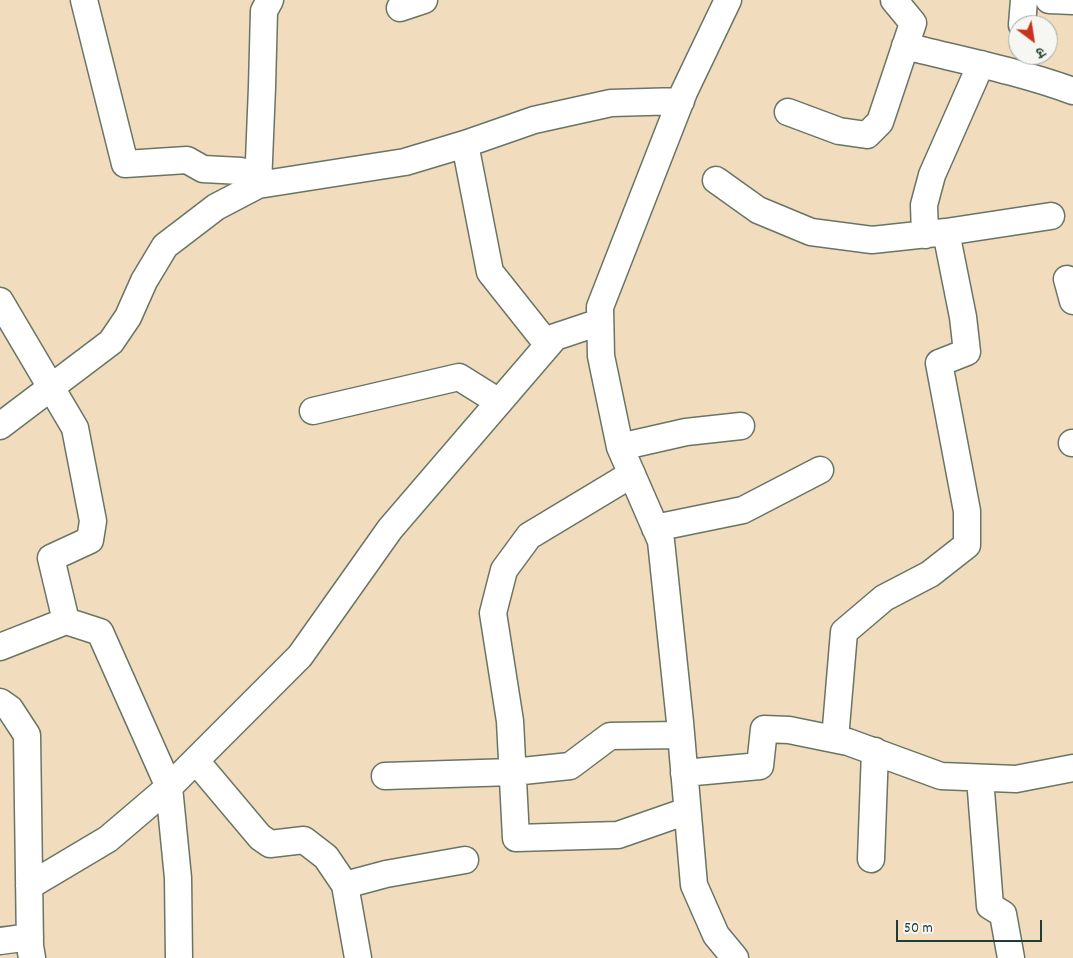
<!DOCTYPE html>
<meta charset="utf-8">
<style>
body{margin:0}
#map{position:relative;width:1073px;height:958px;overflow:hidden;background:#f2dcbe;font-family:Dekko,"Playpen Sans Deva",sans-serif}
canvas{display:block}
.north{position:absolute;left:1008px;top:15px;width:50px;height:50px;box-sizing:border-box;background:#f6f6f2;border:1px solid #a0aca6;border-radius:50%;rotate:149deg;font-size:14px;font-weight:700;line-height:20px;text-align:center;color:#1f3d34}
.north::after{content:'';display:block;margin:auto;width:18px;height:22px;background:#c8321e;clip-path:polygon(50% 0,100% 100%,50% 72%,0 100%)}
.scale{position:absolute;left:896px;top:920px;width:146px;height:22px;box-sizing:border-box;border:2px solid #1f3d34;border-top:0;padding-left:6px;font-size:15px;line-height:18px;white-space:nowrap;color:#1f3d34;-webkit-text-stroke:4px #f6f6f2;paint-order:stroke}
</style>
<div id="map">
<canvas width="1073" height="958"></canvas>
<div class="north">उ</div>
<div class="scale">50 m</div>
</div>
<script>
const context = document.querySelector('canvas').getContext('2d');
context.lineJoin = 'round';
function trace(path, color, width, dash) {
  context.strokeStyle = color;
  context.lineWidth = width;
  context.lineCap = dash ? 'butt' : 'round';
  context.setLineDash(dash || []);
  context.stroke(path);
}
const minor = new Path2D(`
 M84,0L125,164L187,160L203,169L241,171L258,185
 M728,0L684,92L600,307L601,356L620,447L661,541L680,722L694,885L716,935L735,958
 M1049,0L1073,1
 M400,8L424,0
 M1022,25L1024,0
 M905,46C961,60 1018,71 1073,91
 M788,112L839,131L867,135L880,122L913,23L894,0
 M465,144L490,272L548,345
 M716,180L758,210L811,232L872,240L946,232L1051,216
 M258,185L262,87L264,11L270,0
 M925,235L924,205L932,175L981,64
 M1067,279L1073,301
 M0,301L75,428L93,521L90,540L51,558L66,621
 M313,411L459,377L499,402
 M0,426L111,342L128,317L144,281L165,246L216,207L258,185L405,162L465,144L534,120L611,103L681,101
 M1072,443H1073
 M620,447L686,432L741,426
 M632,474L529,536L504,570L493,613L510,721L516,838L618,835L687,811
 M655,528L743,510L820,470
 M0,647L66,621L100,632L169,787L178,878L179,958
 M0,702L10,709L27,735L30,946L32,958
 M835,739L844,632L884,598L930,574L967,545V511L939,363L967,352L963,317L946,232
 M196,761L260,837L270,844L304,840L326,857L345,885L358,958
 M684,773L760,766L764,729L789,730L848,742L941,776L1016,779L1073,768
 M385,776L513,772L570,766L610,736L681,735
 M980,778L990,906L1003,914L1011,958
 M871,859L875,751
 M345,885L386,874L465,860
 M29,886L108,839L169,787L300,656L390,529L555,337L600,322
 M0,941L30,937`);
trace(minor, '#697564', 29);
trace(minor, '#fff', 26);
</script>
